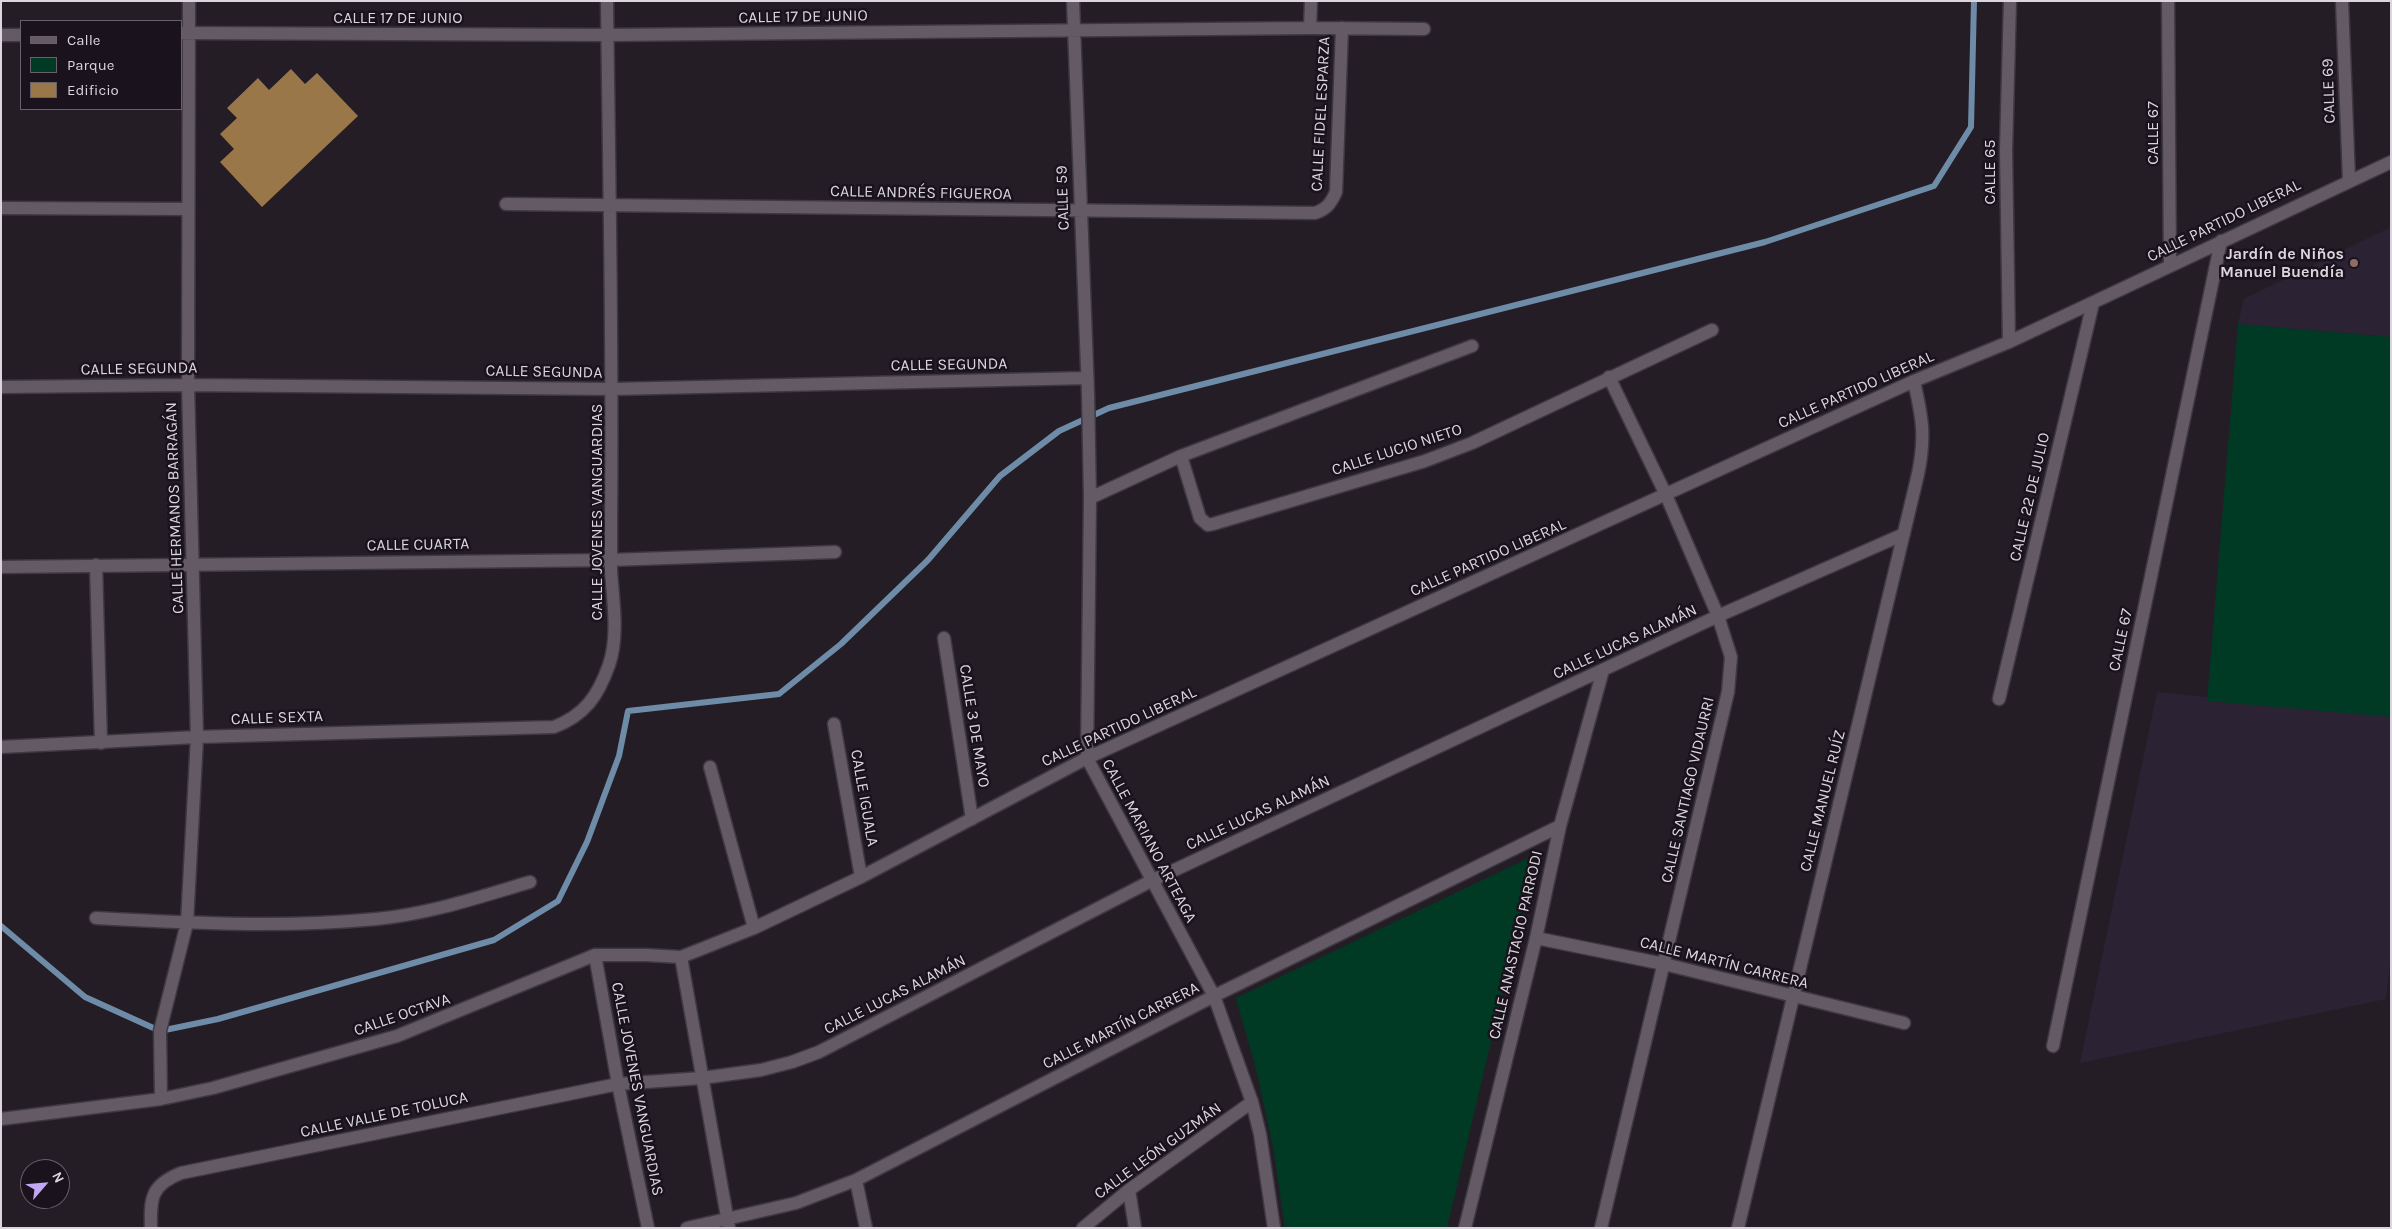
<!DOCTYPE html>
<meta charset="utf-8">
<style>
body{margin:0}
#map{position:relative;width:2392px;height:1229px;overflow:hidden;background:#241d26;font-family:Karla,sans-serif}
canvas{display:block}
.frame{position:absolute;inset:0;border:2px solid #dbd6dd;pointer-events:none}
.legend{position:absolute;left:20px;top:20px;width:162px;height:90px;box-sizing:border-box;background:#1a131d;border:1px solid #67616a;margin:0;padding:6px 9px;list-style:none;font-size:15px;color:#dbd6dd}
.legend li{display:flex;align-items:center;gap:10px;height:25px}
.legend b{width:25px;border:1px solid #67616a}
.north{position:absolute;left:20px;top:1159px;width:50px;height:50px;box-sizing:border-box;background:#1a131d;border:1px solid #67616a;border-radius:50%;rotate:63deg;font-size:14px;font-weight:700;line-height:20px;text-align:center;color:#dbd6dd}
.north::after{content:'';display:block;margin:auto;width:18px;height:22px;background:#c2a8f3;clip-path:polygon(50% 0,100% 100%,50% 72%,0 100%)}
</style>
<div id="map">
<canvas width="2392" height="1229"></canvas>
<div class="frame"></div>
<ul class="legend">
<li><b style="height:6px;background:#635a66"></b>Calle</li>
<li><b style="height:14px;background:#003a24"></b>Parque</li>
<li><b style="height:14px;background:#9a7748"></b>Edificio</li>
</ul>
<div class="north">N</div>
</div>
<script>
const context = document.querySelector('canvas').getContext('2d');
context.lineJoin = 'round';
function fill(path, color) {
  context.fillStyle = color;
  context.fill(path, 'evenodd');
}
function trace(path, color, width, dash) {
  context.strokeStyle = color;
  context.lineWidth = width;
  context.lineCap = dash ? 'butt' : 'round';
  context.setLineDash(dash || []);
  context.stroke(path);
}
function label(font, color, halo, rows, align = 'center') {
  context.font = font + ' Karla,sans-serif';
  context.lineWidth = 5;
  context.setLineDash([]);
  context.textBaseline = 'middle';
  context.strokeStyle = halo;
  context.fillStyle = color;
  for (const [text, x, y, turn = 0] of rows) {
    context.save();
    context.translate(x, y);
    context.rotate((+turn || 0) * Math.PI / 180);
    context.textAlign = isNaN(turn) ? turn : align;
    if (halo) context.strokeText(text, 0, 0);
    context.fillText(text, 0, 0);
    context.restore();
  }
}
fill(new Path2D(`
 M2391,227V337L2238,324L2244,299Z
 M2157,692L2391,716V953L2386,999L2080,1063Z`), '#2b2333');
fill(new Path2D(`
 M2238,324L2391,337V717L2207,701Z
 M1535,855L1447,1228H1285L1273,1147L1257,1073L1236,998Z`), '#003a24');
trace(new Path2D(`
 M1,926L85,997L160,1031L218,1019L494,940L558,901L587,842L619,756L628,711L779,694L841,644L928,560L1000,476L1059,431L1109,408L1765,242L1934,186L1971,127L1974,1`), '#6e8ca8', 6);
fill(new Path2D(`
 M291,69L305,84L317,73L358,116L262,207L220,162L234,149L220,134L237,118L227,108L258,78L269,90Z`), '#9a7748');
const minor = new Path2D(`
 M1073,1L1088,393L1090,498L1087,758L1214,996L1252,1102L1260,1134L1274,1228
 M2168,1L2170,265
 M2342,1L2349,180
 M1310,28L1311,1
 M181,33L608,35L1310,28L1424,29
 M1,35H21
 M506,204L1315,213C1327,209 1331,203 1336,192L1342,28
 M1,208L187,209
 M2009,342L2006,150L2010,1
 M1,387L188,385L613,389L1087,378
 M1181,456L1200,518L1208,525L1213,524L1425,461L1472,443L1712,330
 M1090,498L1181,456L1472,346
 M96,565L101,743
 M1,567L611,560L835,552
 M944,638L972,819
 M1999,699L2093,303
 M834,724L861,877
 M1,747L197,737L554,727C585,715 598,696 609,665C619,636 613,601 611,571C611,555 611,538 611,522C613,348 609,175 607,1
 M710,767L754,928
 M96,918C189,923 282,928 376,919C429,914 479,897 530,882
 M1536,938L1664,964L1904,1023
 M595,955L618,1084L648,1228
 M681,957L729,1228
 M2053,1046L2221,241
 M161,1099L160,1031L187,923L197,737L188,385L189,1
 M1,1119L161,1099L213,1088L397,1036L595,955H646L681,957L754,928L861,877L1087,758L1914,381L2009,342L2391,162
 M856,1180L866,1228
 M1129,1190L1135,1228
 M151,1228C150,1198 151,1185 181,1173L618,1084L702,1078L761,1070L792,1062L819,1052L1151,881L1718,616L1904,534
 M687,1228L796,1203L856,1180L1214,996L1560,826
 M1083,1228L1129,1190L1252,1102
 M1465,1228L1536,938L1560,826L1603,670
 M1601,1228L1728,692L1731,657L1718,616L1666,495L1609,377
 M1738,1228L1918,474C1926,436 1922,417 1914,381`);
trace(minor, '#3e3940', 15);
trace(minor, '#635a66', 12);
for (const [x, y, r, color] of [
 [2354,263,5,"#8d6e63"]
]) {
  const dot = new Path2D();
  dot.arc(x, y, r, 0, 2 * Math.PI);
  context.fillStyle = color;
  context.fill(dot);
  trace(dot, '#1a131d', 2);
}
label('16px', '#dbd6dd', '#1a131d', [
 ["CALLE 17 DE JUNIO",803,17,-1],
 ["CALLE 17 DE JUNIO",398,18],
 ["CALLE 69",2329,91,-92],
 ["CALLE FIDEL ESPARZA",1321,114,-87],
 ["CALLE 67",2153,133,-90],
 ["CALLE 65",1990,172,-90],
 ["CALLE ANDRÉS FIGUEROA",921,193,1],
 ["CALLE 59",1063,198,-92],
 ["CALLE PARTIDO LIBERAL",2224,221,-26],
 ["CALLE SEGUNDA",949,365,-1],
 ["CALLE SEGUNDA",139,369,-1],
 ["CALLE SEGUNDA",544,372,1],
 ["CALLE PARTIDO LIBERAL",1856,390,-24],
 ["CALLE LUCIO NIETO",1397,450,-18],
 ["CALLE 22 DE JULIO",2030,497,-77],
 ["CALLE HERMANOS BARRAGÁN",175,508,-92],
 ["CALLE JOVENES VANGUARDIAS",597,512,-90],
 ["CALLE CUARTA",418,545,-1],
 ["CALLE PARTIDO LIBERAL",1488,558,-24],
 ["CALLE 67",2121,640,-78],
 ["CALLE LUCAS ALAMÁN",1625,642,-25],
 ["CALLE SEXTA",277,718,-2],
 ["CALLE 3 DE MAYO",974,726,81],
 ["CALLE PARTIDO LIBERAL",1119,727,-25],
 ["CALLE SANTIAGO VIDAURRI",1688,790,-77],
 ["CALLE IGUALA",864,798,80],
 ["CALLE MANUEL RUÍZ",1823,801,-76],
 ["CALLE LUCAS ALAMÁN",1258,813,-25],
 ["CALLE MARIANO ARTEAGA",1149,841,62],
 ["CALLE ANASTACIO PARRODI",1516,945,-77],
 ["CALLE MARTÍN CARRERA",1724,963,14],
 ["CALLE LUCAS ALAMÁN",895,995,-27],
 ["CALLE OCTAVA",402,1015,-19],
 ["CALLE MARTÍN CARRERA",1121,1026,-27],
 ["CALLE JOVENES VANGUARDIAS",637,1089,79],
 ["CALLE VALLE DE TOLUCA",384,1115,-12],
 ["CALLE LEÓN GUZMÁN",1158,1151,-36]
]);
label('bold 16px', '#dbd6dd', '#1a131d', [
 ["Jardín de Niños",2344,254],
 ["Manuel Buendía",2344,272]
], 'right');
</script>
